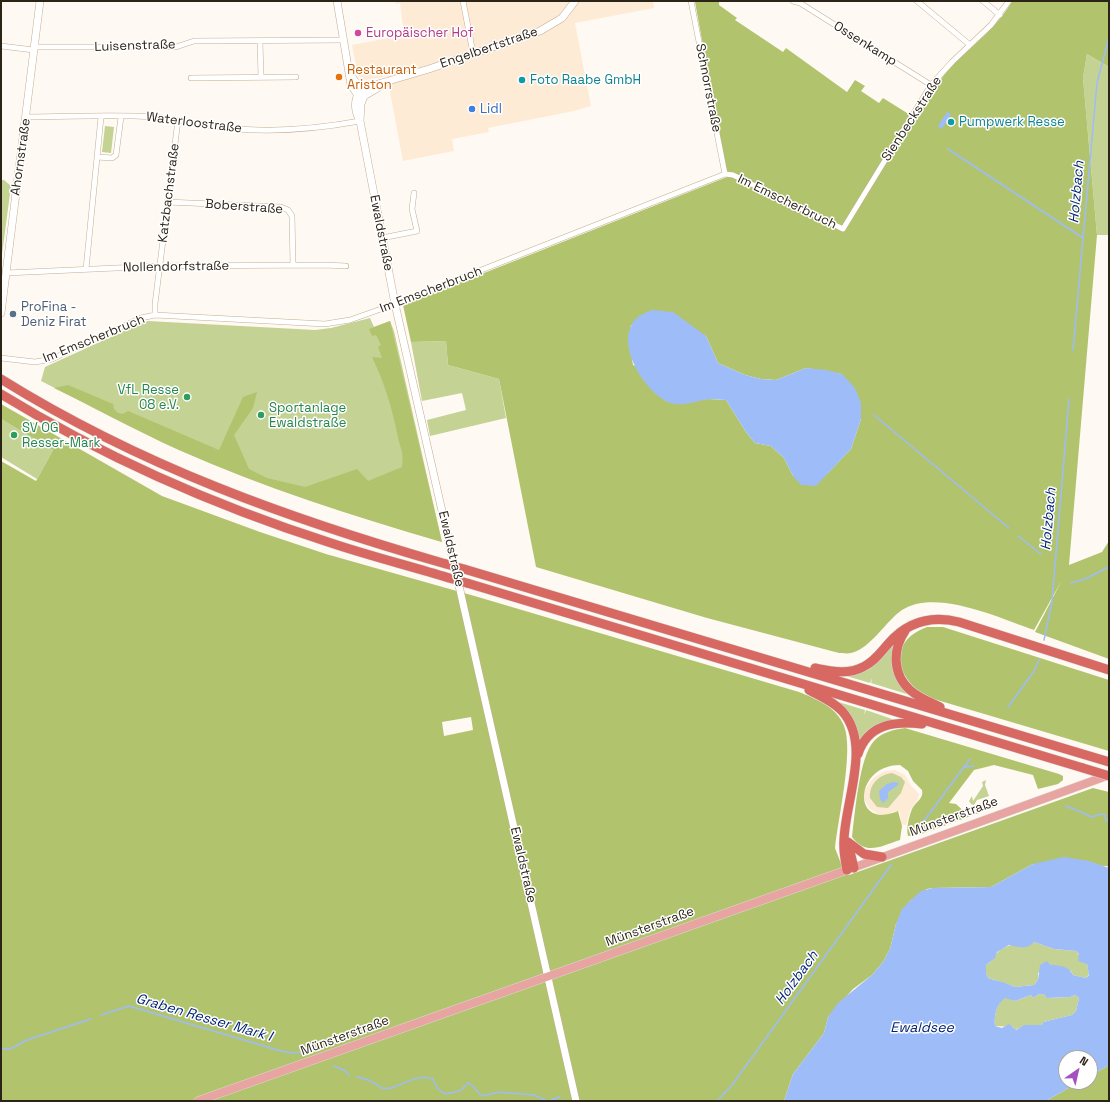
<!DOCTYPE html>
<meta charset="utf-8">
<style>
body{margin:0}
#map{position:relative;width:1110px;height:1102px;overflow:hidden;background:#fff9f3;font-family:"Space Grotesk",sans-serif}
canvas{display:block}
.frame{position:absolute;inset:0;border:2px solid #2d2418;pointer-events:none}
.north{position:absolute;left:1058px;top:1050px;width:40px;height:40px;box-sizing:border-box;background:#fff;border:1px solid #aba7a3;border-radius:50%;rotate:34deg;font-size:11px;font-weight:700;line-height:16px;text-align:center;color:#2d2418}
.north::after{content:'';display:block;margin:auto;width:14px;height:18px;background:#a451c1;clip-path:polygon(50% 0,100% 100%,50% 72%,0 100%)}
</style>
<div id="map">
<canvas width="1110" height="1102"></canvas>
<div class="frame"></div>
<div class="north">N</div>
</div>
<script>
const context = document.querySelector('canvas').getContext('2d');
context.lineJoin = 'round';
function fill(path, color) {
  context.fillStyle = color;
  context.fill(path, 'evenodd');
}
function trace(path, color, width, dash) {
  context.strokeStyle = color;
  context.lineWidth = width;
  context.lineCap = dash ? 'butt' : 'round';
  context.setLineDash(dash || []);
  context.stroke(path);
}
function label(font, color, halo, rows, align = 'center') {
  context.font = font + ' "Space Grotesk",sans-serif';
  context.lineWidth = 3;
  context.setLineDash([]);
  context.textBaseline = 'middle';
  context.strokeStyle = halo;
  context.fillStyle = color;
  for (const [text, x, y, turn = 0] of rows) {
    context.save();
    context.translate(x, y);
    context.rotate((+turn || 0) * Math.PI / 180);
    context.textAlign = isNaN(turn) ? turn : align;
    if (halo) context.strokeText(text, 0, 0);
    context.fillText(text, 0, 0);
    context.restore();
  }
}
fill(new Path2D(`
 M395,1H653L654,8L575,23L591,106L574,111L488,128L489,132L452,139L454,151L403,161L387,76L365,80L358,76L352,45L404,35L400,3L396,4Z
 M895,770L905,775L911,786L919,794L918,799L910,811L906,825L901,824L900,812L897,811L885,815L878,814L870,809L864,799V792L873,778L885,771Z`), '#feebd5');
fill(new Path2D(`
 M1087,54L1109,67V235H1097L1083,78Z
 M105,126L114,127L111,153L102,152Z
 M1,180H4L11,186L1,262Z
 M370,318L374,327L390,321L394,331L442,542C353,516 265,487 179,450C132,429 87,404 41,381L45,367L137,325L148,321L315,330L331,328Z
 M446,341L448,365L499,379L506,418L430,436L427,420L466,410L462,393L422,401L411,342Z
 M1,419L53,450L37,479L1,457Z
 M896,639V647L910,695L871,683L872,678L870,683L843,675L850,674Z
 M835,701L865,710L864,715L866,710L895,720L860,743Z
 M892,773L901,777L905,782L901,793L888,808L877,807L870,798C869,784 879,775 892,773Z
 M986,780L985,785L989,796L977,800L974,805L971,804L969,801L972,796L973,801L983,786L982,782Z
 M1034,942L1054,949L1076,951L1087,964L1089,974L1086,978L1073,975L1071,971L1049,964L1038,973V980L1034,985L1014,987C1008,983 996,981 988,978L986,973V965C992,961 993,958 997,953C1004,944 1023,943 1034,942Z
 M1039,994L1045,995L1048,998L1070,997L1075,995L1079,998L1076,1011L1072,1015L1043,1022L1042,1025H1025L1015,1030L1013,1027L995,1026C994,1015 996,1005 1005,997L1015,1001L1031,995L1033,998Z`), '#c4d294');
fill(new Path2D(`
 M704,1H719V5L737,18L735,20L783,52L786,48L847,92L855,80L865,86L861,91L879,103L883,98L915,118C927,101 937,82 951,67C972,45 997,28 1012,1H1109V67L1087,54L1083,78L1097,235L1069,565L1102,552L1109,541V659L1035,632L1062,580L1034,630C1000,618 935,588 902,610C886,621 870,649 851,653C847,654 842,653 839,653L707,618L536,567L499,379L448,365L446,341L411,342L403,305L727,177L695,2ZM631,325L706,336L718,363L745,375L761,379L776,380L806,368L842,374L861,419L851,449L828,473L793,476L784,458L771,446L755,443L746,432L726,400L709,399L633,365L629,341Z
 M390,321L442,542C353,516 264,488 179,450C137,431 96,408 54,388L68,385L113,404L114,409L118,413L123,414L128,411L219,450L243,397L257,392L253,408L234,435L249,469L267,478L305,487L357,469L368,481L402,467C404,452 401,451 398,437C392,408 385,384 372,357L382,358L378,347L381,345L376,335L372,336L369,329Z
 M1,404L162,496L260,532L326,554L478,597L799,692C816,699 837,707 844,726C854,750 838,819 835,848L840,861L849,875L1093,788L1109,792V868L1107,866L1033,864L991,887L933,888L927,889L910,901L896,924L890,949L883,962L872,975L853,989L828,1017L824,1033L793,1074L784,1101H1V461L36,481L53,450L1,419ZM471,717L473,730L444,736L442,722Z
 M927,627H943L1109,680V751L927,697C895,677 887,642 927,627Z
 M905,728L1059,774L1063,776V780L1058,784L1038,789L1033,775L994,765L974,770L949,803L956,804L968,815L995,805V807L919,835L908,836C906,829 909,816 912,809C916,801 924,799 922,790L913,781L908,771L900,765C854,765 851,831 898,811L902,826L900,840C881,846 866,856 852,837C855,814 859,757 874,741C882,732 893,730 905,728Z
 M1109,1065V1101H1046L1079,1082H1090V1076Z`), '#b1c46d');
fill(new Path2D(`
 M947,112L951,114L942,129L938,126Z
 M652,310L673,312L706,336L718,363L745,375L761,379L776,380L806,368L826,370L842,374L855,388L861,403V419L851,449L816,486L801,485L793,476L784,458L771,446L755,443L746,432L726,400C721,400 716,399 711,399C697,400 681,408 668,402C645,391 618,349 632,324C637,316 644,313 652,310Z
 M894,782L899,783L898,785L888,792V798L883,803L880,799L879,791L887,784Z
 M1064,857L1089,861L1109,868V1065L1090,1076V1058H1066V1082H1079L1046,1101H784L793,1074L824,1033L828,1017L838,1003L872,975L883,962L890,949L896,924L902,909L910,901L921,891L933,888L991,887L1033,864ZM1034,942L1054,949L1076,951L1079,954L1078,961L1087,964L1089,975L1086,978L1073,975C1069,965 1058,966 1049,964L1047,961L1040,965L1038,980L1034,985L1014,987C1007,982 996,981 988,978L986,973V965L995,958L997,952L1009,945C1018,947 1027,950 1034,942ZM1039,994L1045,995L1047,998L1070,997L1075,995L1079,998L1076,1011L1072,1015L1043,1022L1042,1025H1024L1016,1030L1009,1024L1002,1028L995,1026C994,1015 996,1005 1005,998L1015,1001L1031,995L1033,998Z`), '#9ebdf8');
trace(new Path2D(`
 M948,149L1083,238
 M1073,350L1097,83L1109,37
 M874,415L1009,528
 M1018,536L1041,554
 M1071,583L1085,579L1109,567
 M1044,640L1052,601L1069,399
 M1008,707L1034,671L1039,660
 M964,767L974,766
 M1066,806L1086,814L1091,817L1102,814L1105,815L1106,821L1109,820
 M914,834L970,759
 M101,1015L129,1006L281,1051L292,1053L303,1052
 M2,1049H10L27,1040L91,1019
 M334,1066L344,1070L349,1075
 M357,1077C362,1078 369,1080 374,1083C377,1084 379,1087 382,1088C396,1092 413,1072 433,1079L438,1089L445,1094L460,1091L468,1083C475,1085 476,1092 482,1096L499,1092L534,1095L548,1101L560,1097
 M717,1101L732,1085L891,865`), '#9ebdf8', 1.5);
const street = new Path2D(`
 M463,1L473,53
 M691,1L725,174
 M793,1L800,3L931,85
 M917,1L970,45
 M983,1L1000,15
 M260,41L261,77
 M1,46L34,50
 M34,47H176L194,41L343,40
 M191,78L296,77
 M27,117C69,117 112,114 154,117C179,119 202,126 227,128C271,133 316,129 360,121
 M97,157L112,158L116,155L121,117
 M167,202L281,207L288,210L292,216L293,265
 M382,238L417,231L412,209L414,193
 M86,269L101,117
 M6,273L160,266L325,265L346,266
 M155,315V304L178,120
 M1,358L35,362L52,359L141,318L155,315L325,324L350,320L395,304L725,174L733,175L843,229L931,85L952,62L991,25L1009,1`);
const secondary = new Path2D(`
 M337,1L351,85L357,94
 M350,73L364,96L361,104L360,121L395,304L576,1101
 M364,96L381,86
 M359,119C354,109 354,99 361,89L429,69L540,31L562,18L575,1
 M1,313L40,1`);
const primary = new Path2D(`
 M198,1101L847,870L1109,775`);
const highway = new Path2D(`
 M1,379C141,466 289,519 446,564
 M1,394C104,457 216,506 331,543C370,556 410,566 449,578
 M464,569L1109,762
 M467,583L1083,768
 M905,631C892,650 893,675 910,690C919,698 930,702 940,707
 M815,668C831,671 848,675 863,667C874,662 880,653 888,644C907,622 931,615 959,622L1109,670
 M809,690C820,696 833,701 842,711C872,744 845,801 844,840C843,851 845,860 847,870
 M858,754C868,724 894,721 922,724
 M848,842L864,854L882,857
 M848,843L854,868`);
trace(street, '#c6ad90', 6);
trace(secondary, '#c6ad90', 8);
trace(primary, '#d9d8d5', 9);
trace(highway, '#d9d8d5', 10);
trace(street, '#fff', 5);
trace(secondary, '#fff', 7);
trace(primary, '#e8a4a1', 8);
trace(highway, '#d86862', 9);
const highwayBridge = new Path2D(`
 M446,564L464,569
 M449,578L467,583
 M1083,768L1109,776`);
trace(highwayBridge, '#d9d8d5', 10, []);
trace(highwayBridge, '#d86862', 9);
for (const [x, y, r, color] of [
 [358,33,4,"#d1479c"],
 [339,77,4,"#e8710a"],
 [522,80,4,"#0f9aa8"],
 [472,109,4,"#3f7fe0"],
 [951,122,4,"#0f9aa8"],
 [13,314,4,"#5c6f8a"],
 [187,397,4,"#2e9e5b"],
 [261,415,4,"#2e9e5b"],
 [14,435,4,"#2e9e5b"]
]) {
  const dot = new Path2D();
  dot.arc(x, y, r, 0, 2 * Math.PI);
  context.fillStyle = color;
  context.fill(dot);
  trace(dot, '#fff', 1.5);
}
label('13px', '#b23c85', '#fff', [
 ["Europäischer Hof",366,33]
], 'left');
label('13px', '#2d2418', '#fff', [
 ["Ossenkamp",865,44,32],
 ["Luisenstraße",135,46,-2],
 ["Engelbertstraße",489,48,-19],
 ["Schnorrstraße",708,88,79],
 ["Sienbeckstraße",912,119,-57],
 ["Waterloostraße",194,123,7],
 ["Ahornstraße",21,157,-82],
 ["Katzbachstraße",169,193,-83],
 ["Im Emscherbruch",787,202,26],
 ["Boberstraße",244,207,4],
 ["Ewaldstraße",381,233,79],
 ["Nollendorfstraße",176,267,-1],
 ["Im Emscherbruch",431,290,-21],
 ["Im Emscherbruch",94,339,-22],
 ["Ewaldstraße",451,549,77],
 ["Münsterstraße",954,817,-20],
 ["Ewaldstraße",523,865,77],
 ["Münsterstraße",650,927,-20],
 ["Münsterstraße",345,1036,-20]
]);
label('13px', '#c56008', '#fff', [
 ["Restaurant",347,70],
 ["Ariston",347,85]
], 'left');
label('13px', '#0d838f', '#fff', [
 ["Foto Raabe GmbH",530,80],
 ["Pumpwerk Resse",959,122]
], 'left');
label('13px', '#366cbe', '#fff', [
 ["Lidl",480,109]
], 'left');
label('13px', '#4e5e75', '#fff', [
 ["ProFina -",21,307],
 ["Deniz Firat",21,322]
], 'left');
label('13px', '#27864d', '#fff', [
 ["VfL Resse",179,390,"right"],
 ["08 e.V.",179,405,"right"],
 ["Sportanlage",269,408],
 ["Ewaldstraße",269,423],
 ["SV OG",22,428],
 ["Resser-Mark",22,443]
], 'left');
label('italic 14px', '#012374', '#fff', [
 ["Holzbach",1077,192,-85],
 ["Holzbach",1049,519,-85],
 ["Holzbach",797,978,-54],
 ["Graben Resser Mark I",204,1018,16],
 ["Ewaldsee",922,1028]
]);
</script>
